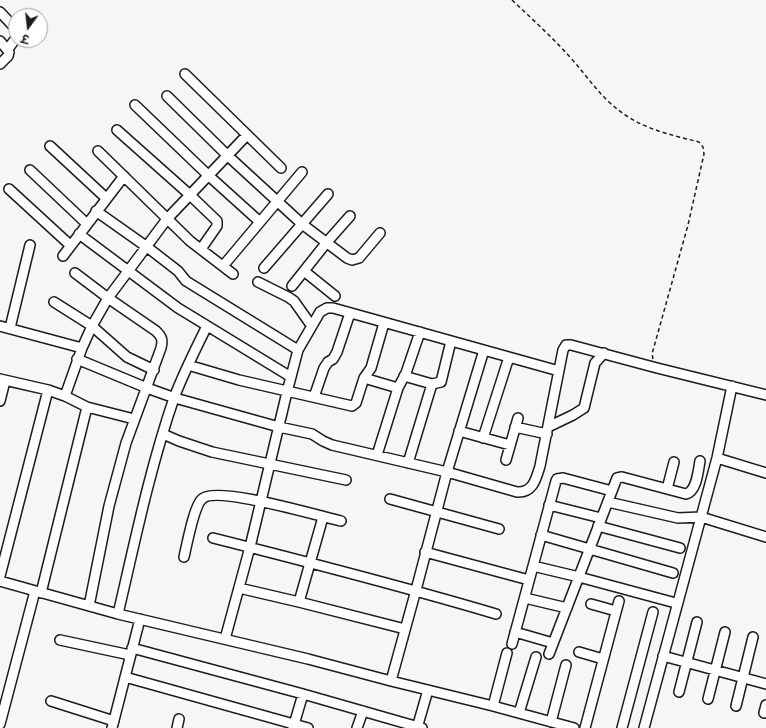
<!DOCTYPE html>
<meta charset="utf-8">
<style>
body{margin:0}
#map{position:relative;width:766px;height:728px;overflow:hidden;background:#f6f6f6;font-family:"Patrick Hand","Playpen Sans Deva",sans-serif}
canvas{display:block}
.north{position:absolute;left:8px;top:8px;width:40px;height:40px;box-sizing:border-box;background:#fff;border:1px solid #a4a4a4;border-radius:50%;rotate:195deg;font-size:11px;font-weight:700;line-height:16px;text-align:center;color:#1c1c1c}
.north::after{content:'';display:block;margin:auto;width:14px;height:18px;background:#1c1c1c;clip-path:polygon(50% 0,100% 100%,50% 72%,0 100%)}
</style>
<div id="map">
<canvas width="766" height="728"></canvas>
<div class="north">उ</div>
</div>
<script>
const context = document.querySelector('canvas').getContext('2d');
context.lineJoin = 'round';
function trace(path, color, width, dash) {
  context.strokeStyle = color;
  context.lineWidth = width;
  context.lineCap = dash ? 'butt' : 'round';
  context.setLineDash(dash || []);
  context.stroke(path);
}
const minor = new Path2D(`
 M0,12L16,29
 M0,41L9,52L8,56L0,64
 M8,49L16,38
 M185,74L281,168
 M167,96L228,156L302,224L347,258L352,260L359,258L380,233
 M135,105L209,176L260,222
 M117,130L190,195L217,221V226L201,249
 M50,146L106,198
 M98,151L190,241L233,274
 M30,170L87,224
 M9,189L70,245
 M96,211L147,247L178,271L186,281L298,350
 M79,234L178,308L291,377
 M63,256L124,176
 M223,266L302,172
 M264,268L328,194
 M304,271L335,296
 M75,273L108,298L156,331C162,337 163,340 161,348L126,443L109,506L89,606
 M258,282L288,297L294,301L311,325
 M292,286L327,242L350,216
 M54,302L92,326L127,357L154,370
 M0,326L82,348
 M10,328L30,245
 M77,359L147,388L175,398L279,427L312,434L323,441L332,445L447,472L517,492C533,493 536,479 540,466L563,350L566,345H571L657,368L766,395
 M188,365L239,380L352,406L356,403L364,378L371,368L384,323
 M404,376L432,384L441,382L451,341
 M364,378L398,388
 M0,379L48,390L65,396L87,407L134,419
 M65,396L82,348L92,326L108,298L167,219L247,135
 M314,397L324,368L328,362L333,359L337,352L350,313
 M0,401L5,381
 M515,427L547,434
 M548,427L573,415L584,408L595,363L604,353
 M459,431L510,445
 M163,434L179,441L212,452L346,480
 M483,438L509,357
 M377,455L398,388L406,373L420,332
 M717,458L766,473
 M506,460L518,418
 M408,463L432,384
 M667,489L674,462
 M390,499L499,529
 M608,502L678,518L701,517L766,537
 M549,505L601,518
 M598,526L680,548
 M541,535L673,573
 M213,538C308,562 402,586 496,614
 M425,552L529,580
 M184,557C187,544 194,506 202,499C215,485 319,516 341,521
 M533,566L579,577L672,602
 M0,576L48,390
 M0,581L118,614L308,659L391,681L493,706L574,728
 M239,588L299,602L405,629
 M41,593L87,407
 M525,598L567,608
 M299,602L323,517
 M591,604L616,611
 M118,614C135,541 150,468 174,398C183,374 195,350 207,326
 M515,632L553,643
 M225,639L250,547L287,392L298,350L320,312L327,308H333L559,371
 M60,640L130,655
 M512,644L556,481L557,479L563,478L612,491
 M132,648L303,694L422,728
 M579,652L603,659
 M549,654L617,478L622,477L686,494C697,491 698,471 700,461
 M663,656L766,684
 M125,677L308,728
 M391,681L416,590L447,472L484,350
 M679,692L697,622
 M708,699L725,632
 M51,701L114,721
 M493,706L507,653
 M736,706L753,637
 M519,713L536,657
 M764,713L766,705
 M551,722L566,665
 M0,724L35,591
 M112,728L140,619
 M177,728L179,719
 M293,728L303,694
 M357,728L363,711
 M417,728L428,690
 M585,728L619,601
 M622,728L653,612
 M644,728L717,458L732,386`);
trace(minor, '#1c1c1c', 12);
trace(new Path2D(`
 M512,0C531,18 551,36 569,56C590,79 602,101 630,118C651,131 676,136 699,142L703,147L704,154L688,225L652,354L653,359`), '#1c1c1c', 1.5, [4, 3]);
trace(minor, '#fff', 9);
</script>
